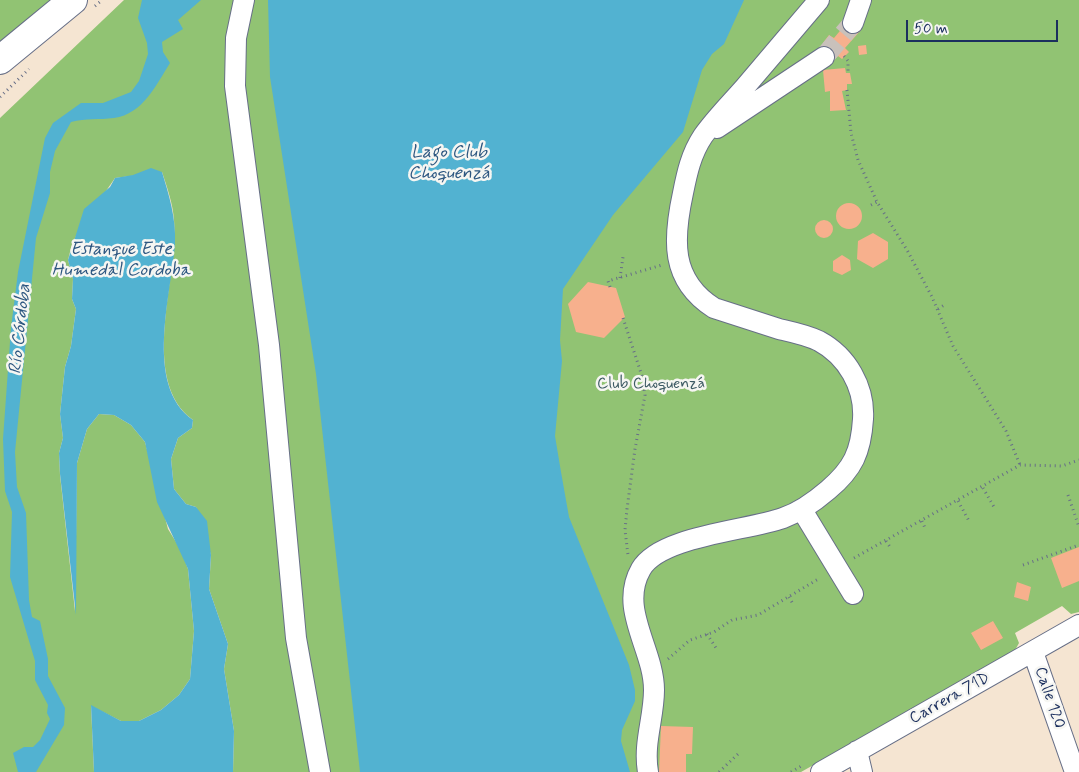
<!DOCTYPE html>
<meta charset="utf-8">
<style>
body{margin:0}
#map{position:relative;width:1079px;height:772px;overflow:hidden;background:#f5e5d2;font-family:Mynerve,sans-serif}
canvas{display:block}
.scale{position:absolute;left:906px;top:20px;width:152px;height:22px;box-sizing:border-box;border:2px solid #1b2f5e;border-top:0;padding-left:6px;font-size:15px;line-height:18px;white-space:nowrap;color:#1b2f5e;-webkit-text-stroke:4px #f6f6f2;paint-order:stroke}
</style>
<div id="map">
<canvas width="1079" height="772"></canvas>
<div class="scale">50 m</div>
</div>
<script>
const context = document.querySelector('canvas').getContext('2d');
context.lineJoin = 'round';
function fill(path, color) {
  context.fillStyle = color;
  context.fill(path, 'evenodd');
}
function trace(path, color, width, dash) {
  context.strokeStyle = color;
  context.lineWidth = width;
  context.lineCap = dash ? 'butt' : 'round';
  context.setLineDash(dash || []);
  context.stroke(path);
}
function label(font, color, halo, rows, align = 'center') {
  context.font = font + ' Mynerve,sans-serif';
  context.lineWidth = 5;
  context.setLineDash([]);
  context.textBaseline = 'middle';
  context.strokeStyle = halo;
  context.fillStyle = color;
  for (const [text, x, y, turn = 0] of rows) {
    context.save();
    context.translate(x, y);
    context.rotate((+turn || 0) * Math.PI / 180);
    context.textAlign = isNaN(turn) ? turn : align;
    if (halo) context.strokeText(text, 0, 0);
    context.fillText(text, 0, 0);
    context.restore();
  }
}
fill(new Path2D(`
 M0,0H52L0,43Z
 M124,0H1079V612L1071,614L1062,606L1015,633L1019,643L1014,652L801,772H233L234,731L224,669L228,644L209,589L211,555L196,507L186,504L174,489L171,459L178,438L192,428L193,420C138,380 179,276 174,220C173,204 167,187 162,172L115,178L79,230L72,244L68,260L73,279L72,299L76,309L71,346L65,367L60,414L63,438L59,453L60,475L75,611L77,463L87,429L99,414L114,415L131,425L145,442L168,529L181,550L188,569L194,631L190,679L179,695L161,710L139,721H121L91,706L94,772H0V118Z`), '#91c373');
fill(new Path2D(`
 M142,0H201L178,20L183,29L162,42L163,52L170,63C156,85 143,114 114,118C99,120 86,118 71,122L55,151L50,172V193L36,238L15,452L17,487L26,513L29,600L32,617L40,621L48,659V676L65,708L64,725L36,772H18L13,753L24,747H33L40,740L50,719L47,713L48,705L35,680V661L10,577L12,512L5,491L3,439L11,328L18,272L45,138L53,123L81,103H103L131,92L139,81L148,54L147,43L138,18Z
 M268,0H744L724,44L712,54L702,70L683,132L613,215L563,289L560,340L562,361L555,436L561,472L569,517L629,665L635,690V701L622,730L621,741L630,772H360L316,374L270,77Z
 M151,168L162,172C169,195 176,218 175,243C172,293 143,385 193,420L192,428L178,438L171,459L174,489L186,504L196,507L207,521L211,555L209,589L228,644L224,669L234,731L233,772H94L91,705L121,721H139L161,710L179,695L190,679L194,631L188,569L157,502L145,442L131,425L114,415L99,414L87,429L77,463L76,615L60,474L59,453L63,438L60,414L65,367L71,346L76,309L72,299L73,279L68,260L84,209L110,187L115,178L133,175Z`), '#52b2d1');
fill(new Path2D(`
 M849,20L861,30L845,48L849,52L842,59L838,56L831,63L820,54L827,46L823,43L829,35L834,38Z
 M866,45L867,54L859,55L858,46Z
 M845,68L846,73H850L852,84H847V90L842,91L846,110L830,111V91L825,92L823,70Z
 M836 216a13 13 0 1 1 26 0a13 13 0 1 1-26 0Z
 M815 229a9 9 0 1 1 18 0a9 9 0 1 1-18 0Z
 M873,233L888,242V259L873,268L857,259L858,241Z
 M842,255L850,260L851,270L842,275L833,271V261Z
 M588,282L616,288L625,317L604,338L576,332L568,304Z
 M1079,547V581L1062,588L1051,558Z
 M1017,582L1031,587L1028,601L1014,597Z
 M993,621L1003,638L981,650L971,633Z
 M661,726L693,727L692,754H686V772H659Z`), '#f7b08d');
trace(new Path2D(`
 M824,57L853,23`), '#c9c1bb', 20, [20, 10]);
const minor = new Path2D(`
 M244,0L236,38L235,86L269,345L296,638L320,772
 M853,23L861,0
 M717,128L824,57
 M802,510L853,594
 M1033,652L1075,772
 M857,751L862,772
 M648,772C643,743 654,718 654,690C654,649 618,609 641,569C660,536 746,531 783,518C800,512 814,502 828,490C853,469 861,452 863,419C865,387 847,356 819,341C807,335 792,332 779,329C757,322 736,315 714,308C670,280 673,239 683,193C687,173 691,154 703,136C715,119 731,103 745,87C770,58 794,29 819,0
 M821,772L1079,625`);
const highway = new Path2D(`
 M0,60L73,0`);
trace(minor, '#676f87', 22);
trace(highway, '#676f87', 30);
trace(new Path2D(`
 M95,6L102,0
 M844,56L848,61V73
 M847,90L851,133L858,160L877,202L907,250L932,297L953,346L1006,431L1020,465
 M0,97L29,69
 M871,205L877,202
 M620,278L623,257
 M610,287L608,281L662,265
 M938,309L946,304
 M623,318L642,376L645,395L635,449L627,509L625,530L628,555
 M983,488L994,507
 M1068,495L1079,527
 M958,501L969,521
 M922,521L925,528
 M886,541L890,547
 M854,558L1020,465L1062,466L1079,460
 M1023,565L1079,545
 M789,597L793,604
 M707,634L716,648
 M668,659L690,640L714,632L732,620L758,615L820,578
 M719,772L738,754
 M791,772L803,765`), '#676f87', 3, [1, 4]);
trace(minor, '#fff', 20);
trace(highway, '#fff', 28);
label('16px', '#3e5b64', '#f6f6f2', [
 ["Club Choquenzá",651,385]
]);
label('16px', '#1b2f5e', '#f6f6f2', [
 ["Calle 120",1049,698,71],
 ["Carrera 71D",950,699,-29]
]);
label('italic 18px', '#2c5680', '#f6f6f2', [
 ["Lago Club",449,153],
 ["Choquenzá",449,174],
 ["Estanque Este",121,250],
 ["Humedal Cordoba",121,271],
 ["Río Córdoba",21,329,-84]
]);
</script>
